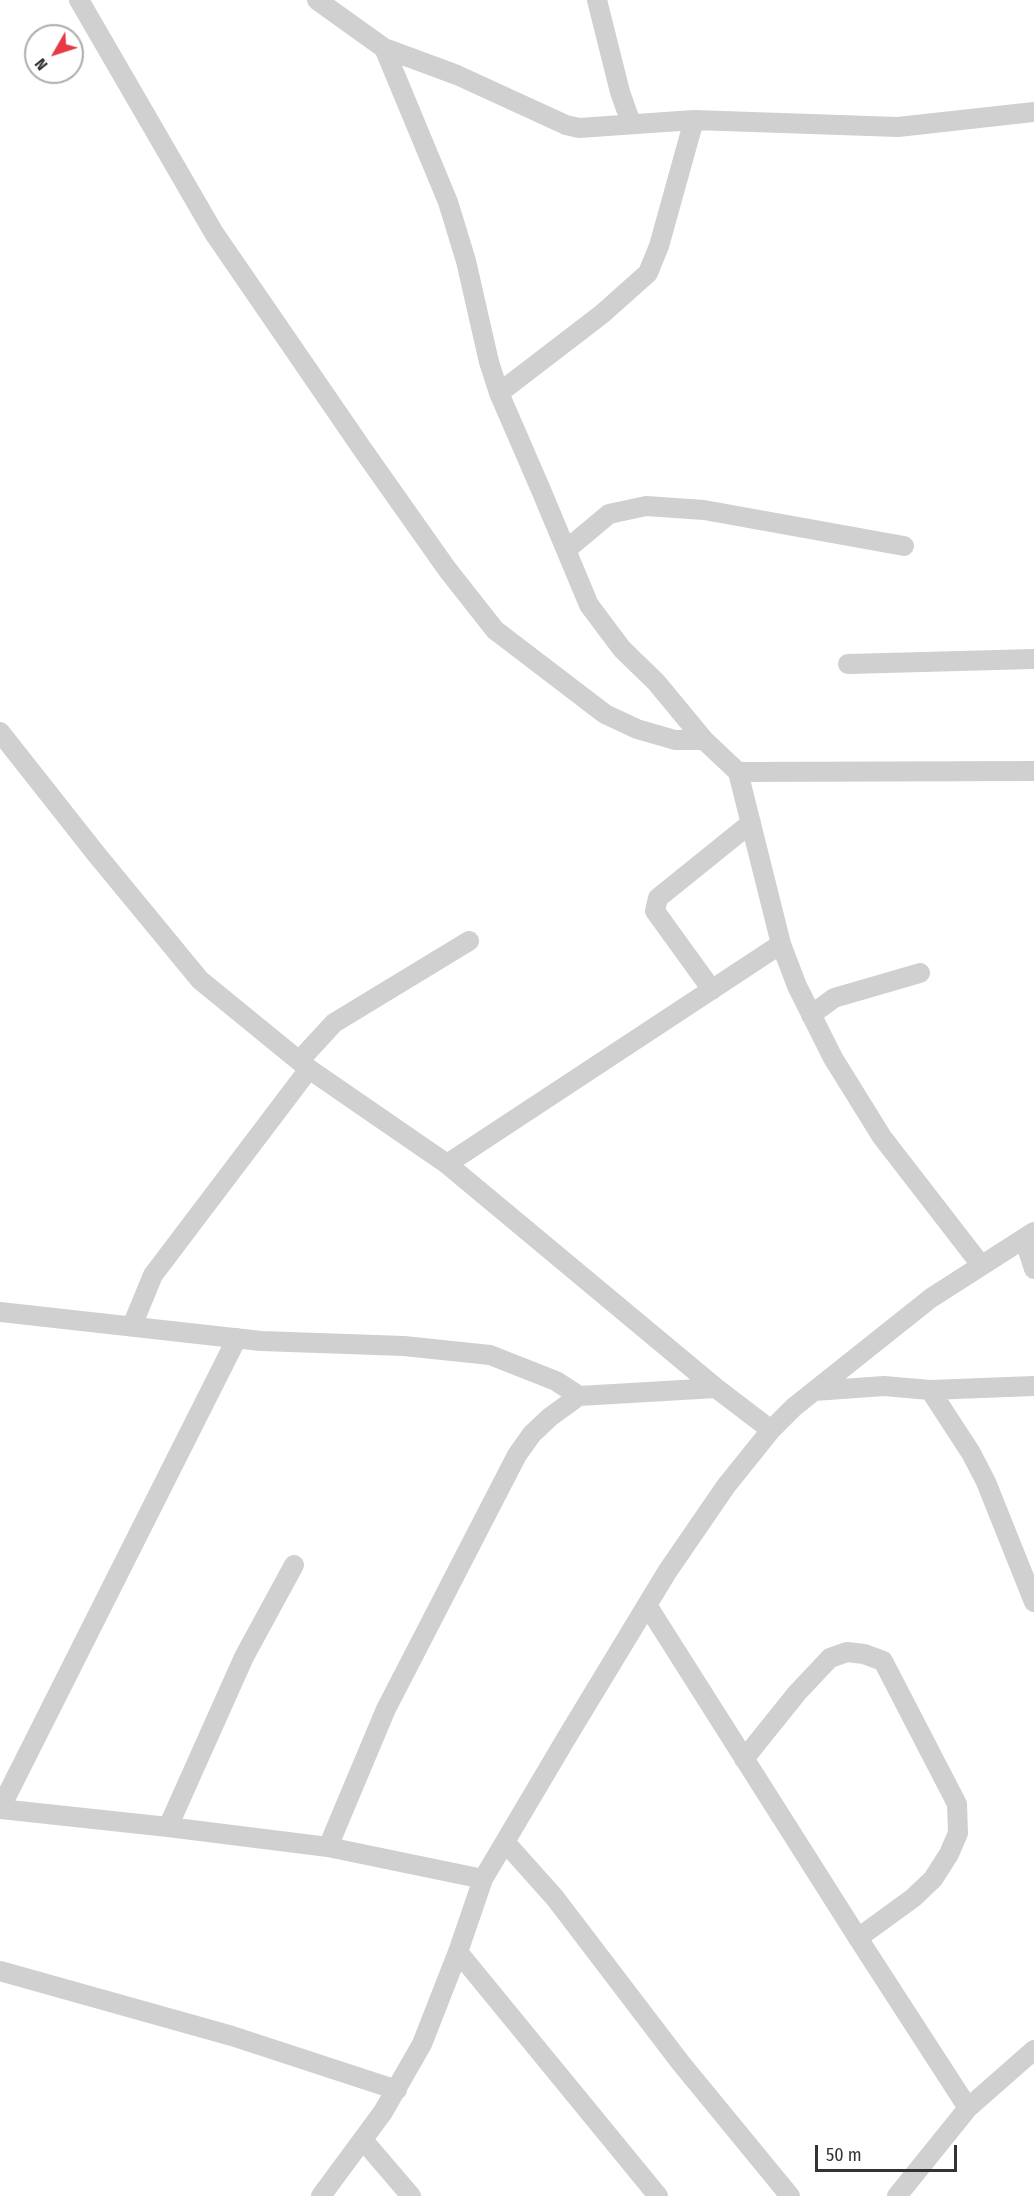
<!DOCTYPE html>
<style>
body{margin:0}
#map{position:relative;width:1034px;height:2196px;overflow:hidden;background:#fff;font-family:"Fira Sans Condensed",sans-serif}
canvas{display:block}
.north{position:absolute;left:24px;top:24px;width:60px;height:60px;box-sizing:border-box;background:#fff;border:2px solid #adadad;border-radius:50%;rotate:231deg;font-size:16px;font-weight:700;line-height:24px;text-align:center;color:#333}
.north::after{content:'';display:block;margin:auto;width:21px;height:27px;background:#e63946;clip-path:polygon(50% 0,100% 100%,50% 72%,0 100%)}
.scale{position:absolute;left:815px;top:2145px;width:142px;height:27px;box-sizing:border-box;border:3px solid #333;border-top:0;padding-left:8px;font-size:18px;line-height:21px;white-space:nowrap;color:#333;-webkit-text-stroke:4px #fff;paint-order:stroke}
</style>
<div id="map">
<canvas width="1034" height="2196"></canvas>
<div class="north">N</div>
<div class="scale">50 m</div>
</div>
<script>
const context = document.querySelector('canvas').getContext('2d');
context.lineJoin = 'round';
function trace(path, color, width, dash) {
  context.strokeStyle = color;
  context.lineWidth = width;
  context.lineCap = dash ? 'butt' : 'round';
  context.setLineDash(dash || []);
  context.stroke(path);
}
trace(new Path2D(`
 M79,0L214,233L363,450L447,569L495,630L605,714L637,729L675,740H704
 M317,0L384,48L448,202L466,261L489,362L499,393L541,490L589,605L622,649L656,682L704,740L738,772
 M597,0L620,92L631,123
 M384,48L457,75L566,125L579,128L694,120L898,127L1034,112
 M499,393L602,314L648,273L659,246L694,120
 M566,550L609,514L646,506L704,510L904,546
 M848,664L1034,659
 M0,732L97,855L200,980L309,1069L447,1164L716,1388L771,1430
 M712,990L655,911L658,898L751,823
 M811,1015L834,998L920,973
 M299,1061L334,1023L469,941
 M447,1164L781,944
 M1024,1238L1034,1269
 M981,1265L882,1137L833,1058L797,986L781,944L738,772L1034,771
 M0,1312L261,1341L404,1346L490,1355L556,1381L579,1396
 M132,1326L153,1275L309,1069
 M930,1390L1034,1386
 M814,1391L884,1386L930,1390L971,1453L986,1482L1034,1602
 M647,1605L858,1938L968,2108
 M744,1759L797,1693L830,1658L847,1652L864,1654L883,1661L957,1804L958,1833L949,1854L933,1879L913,1898L858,1938
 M0,1809L237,1338
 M0,1809L168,1827L328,1847L483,1879
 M168,1827L244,1657L294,1565
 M505,1842L555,1898L680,2062L790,2196
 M328,1847L386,1709L517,1455L532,1434L550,1417L579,1396L716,1388
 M458,1952L658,2196
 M0,1971L232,2036L397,2090
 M363,2140L411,2196
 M321,2196L383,2112L422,2044L458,1952L483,1879L567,1737L667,1572L726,1486L771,1430L794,1407L931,1298L1034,1232
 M897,2196L968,2108L1034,2050`), '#d0d0d0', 20);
</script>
